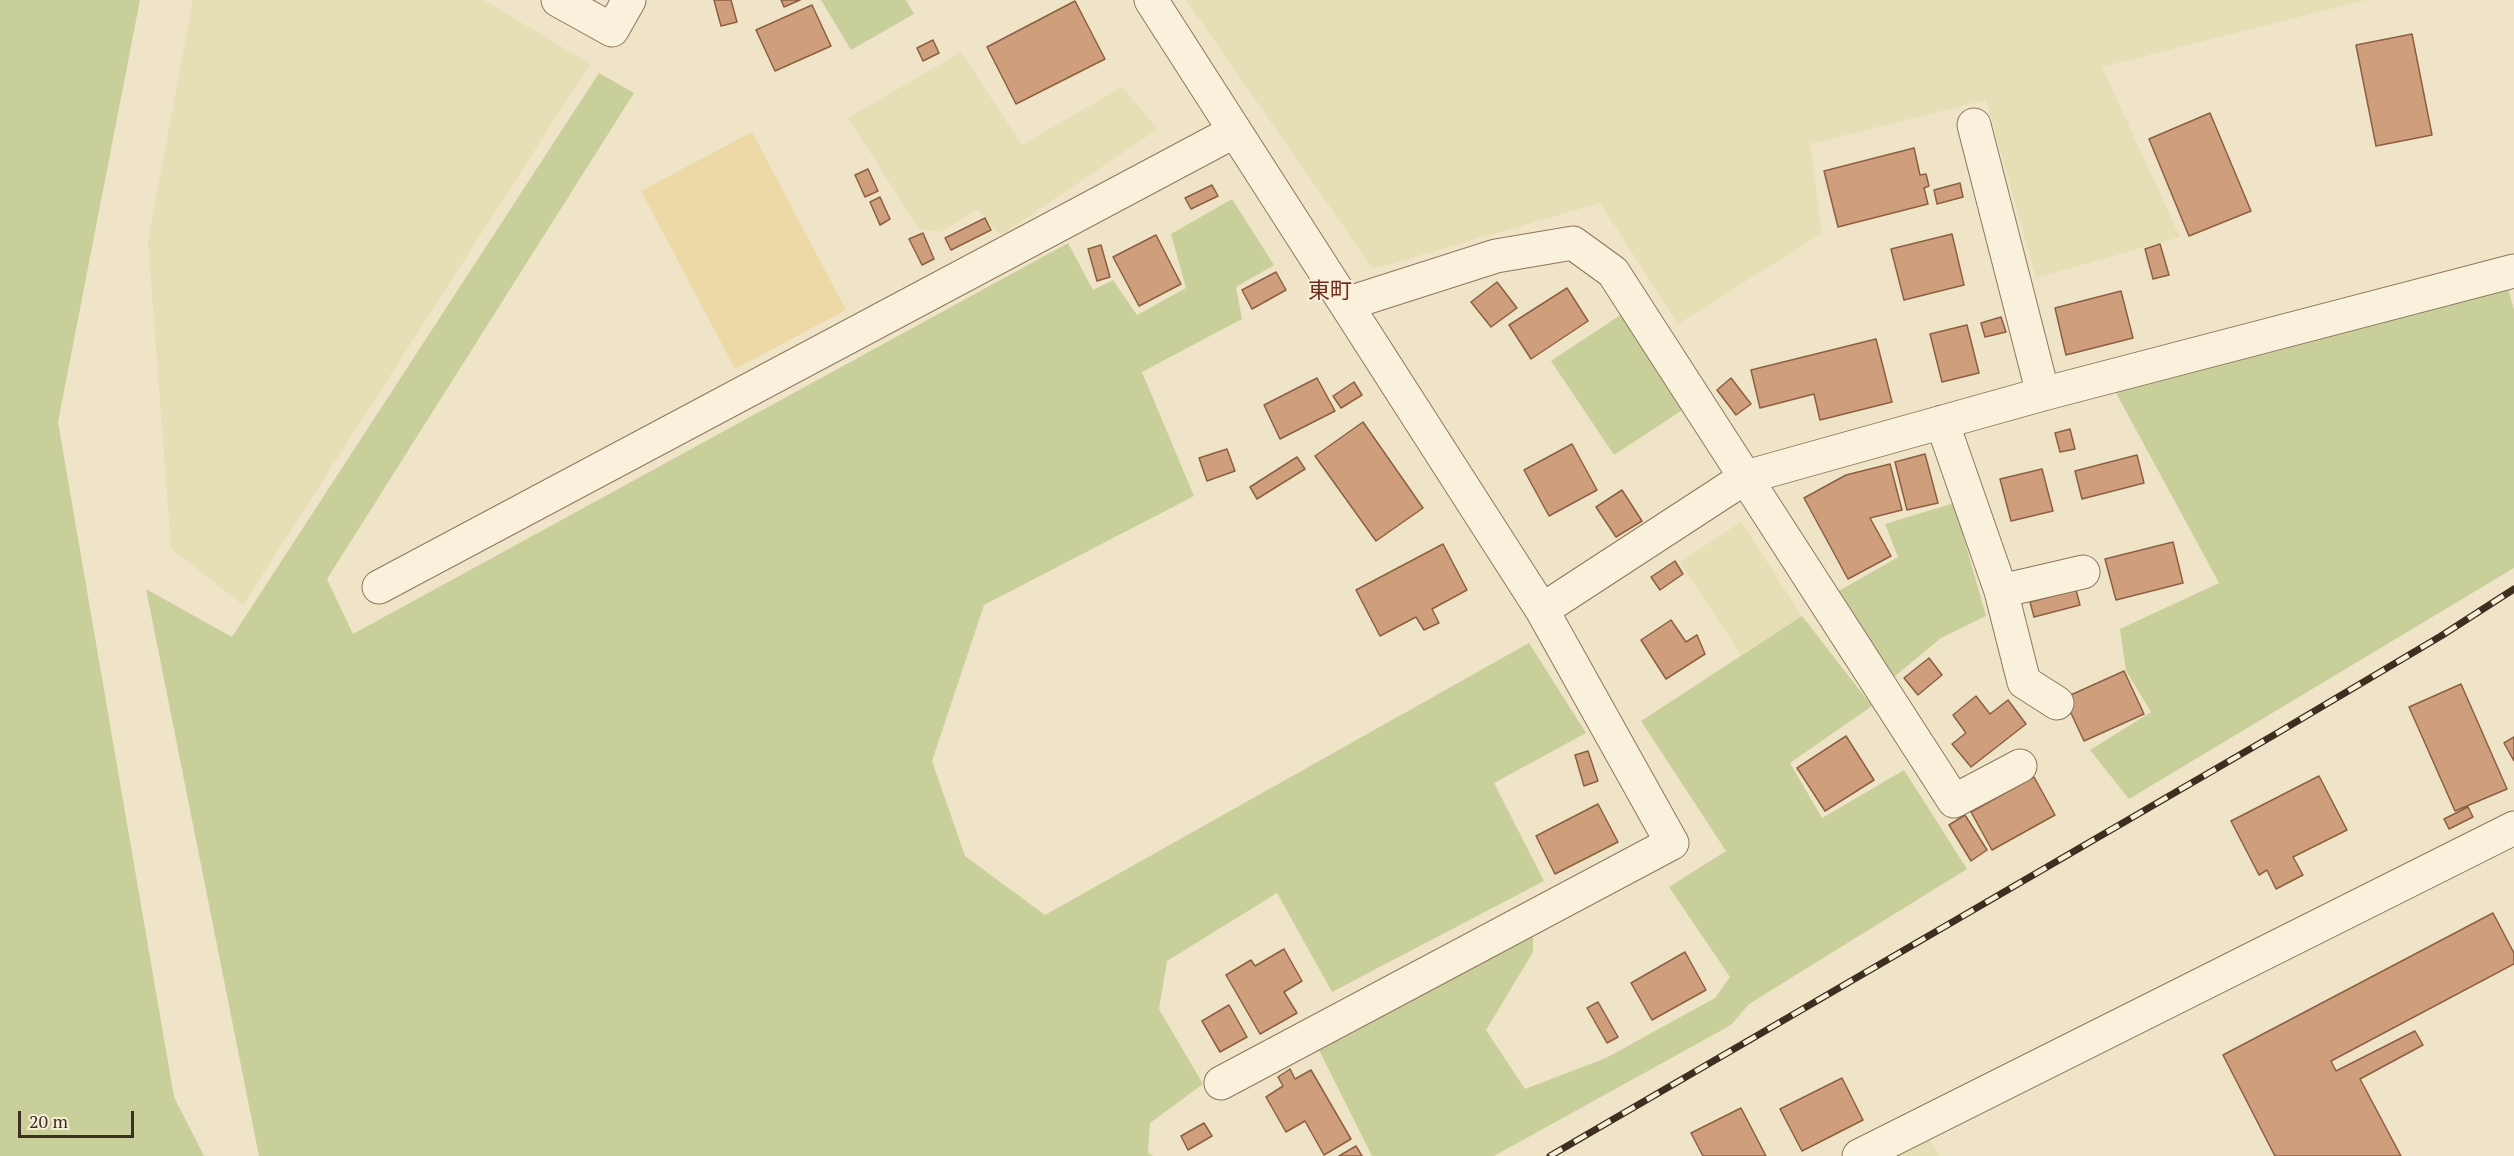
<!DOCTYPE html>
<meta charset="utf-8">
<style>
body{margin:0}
#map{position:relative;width:2514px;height:1156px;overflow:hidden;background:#f0e4c8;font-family:"PT Serif",serif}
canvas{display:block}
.scale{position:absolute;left:18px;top:1111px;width:116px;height:27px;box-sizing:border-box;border:3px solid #3d2e20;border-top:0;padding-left:8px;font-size:18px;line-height:21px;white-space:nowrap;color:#3d2e20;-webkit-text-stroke:4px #f7eed8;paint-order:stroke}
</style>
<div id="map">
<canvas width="2514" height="1156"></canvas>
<div class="scale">20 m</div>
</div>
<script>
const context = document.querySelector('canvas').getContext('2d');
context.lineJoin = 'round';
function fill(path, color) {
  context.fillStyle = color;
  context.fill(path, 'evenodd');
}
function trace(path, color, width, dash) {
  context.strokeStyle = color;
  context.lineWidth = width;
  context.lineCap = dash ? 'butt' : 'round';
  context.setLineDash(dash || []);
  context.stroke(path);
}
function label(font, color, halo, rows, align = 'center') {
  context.font = font + ' "PT Serif","Noto Sans JP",serif';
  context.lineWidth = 4.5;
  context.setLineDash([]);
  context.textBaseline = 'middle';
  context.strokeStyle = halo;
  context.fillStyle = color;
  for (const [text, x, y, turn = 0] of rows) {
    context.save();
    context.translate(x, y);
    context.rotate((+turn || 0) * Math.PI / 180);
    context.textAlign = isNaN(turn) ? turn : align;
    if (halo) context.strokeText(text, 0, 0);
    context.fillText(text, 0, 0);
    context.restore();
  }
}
fill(new Path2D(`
 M193,0H484L590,64L243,605L171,549L148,241Z
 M1186,0H2366L2102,67L2180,237L2036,278L1986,100L1810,144L1822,233L1678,324L1600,203L1373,269Z
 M961,52L1022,145L1122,87L1158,129L1001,235L977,210L940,232L919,229L848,118Z
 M1741,522L1802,616L1741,655L1680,562Z
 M1929,1140L1940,1156H1897Z`), '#e6deb5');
fill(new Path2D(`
 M0,0H140L58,422L174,1097L204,1156H0Z
 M821,0H906L914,14L851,50Z
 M599,73L634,93L327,579L353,634L1068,243L1093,290L1113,280L1137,315L1186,288L1171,234L1232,199L1274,265L1236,287L1242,319L1142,372L1194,496L984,605L932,761L965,856L1045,915L1529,643L1586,733L1494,783L1544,881L1332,992L1277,893L1167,961L1159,1009L1203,1084L1150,1123L1148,1153L1153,1156H259L146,589L232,637Z
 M2508,289L2514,310V568L2129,799L2090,750L2151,712L2126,671L2120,629L2219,583L2115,391Z
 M1622,314L1684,409L1614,455L1551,361Z
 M1954,503L1986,616L1941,638L1894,677L1837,592L1898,557L1885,524Z
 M1802,616L1872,706L1790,763L1822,818L1904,770L1967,869L1749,1004L1731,1025L1494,1156H1372L1318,1048L1533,929V952L1486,1030L1525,1089L1606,1058L1715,998L1730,977L1669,887L1726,851L1641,721Z`), '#c9cf9b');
fill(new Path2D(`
 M752,132L846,310L735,369L641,191Z`), '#ecd9a5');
const building = new Path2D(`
 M714,0H731L737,22L721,26Z
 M781,0H800L784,7Z
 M1075,1L1105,59L1016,104L987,47Z
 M812,5L831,46L775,71L756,30Z
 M2412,34L2432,135L2376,146L2356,45Z
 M933,40L939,53L923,61L917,48Z
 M2210,113L2251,211L2189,236L2149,139Z
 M1914,148L1920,175L1926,174L1929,186L1924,188L1928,204L1838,227L1824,171Z
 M868,169L878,191L865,197L855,175Z
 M1960,183L1963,197L1937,204L1934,190Z
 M1212,185L1218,196L1191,209L1185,198Z
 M880,197L890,219L880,225L870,202Z
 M985,218L991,230L951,250L945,238Z
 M923,233L934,259L922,265L909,239Z
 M1952,234L1964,285L1904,300L1891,249Z
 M1156,235L1181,284L1139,306L1113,257Z
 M2160,244L2169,275L2153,279L2145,249Z
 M1101,245L1110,277L1097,281L1088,249Z
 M1276,272L1286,290L1252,309L1242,290Z
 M1497,282L1517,308L1491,327L1471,302Z
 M1567,288L1588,321L1531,359L1509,325Z
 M2121,291L2133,338L2066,355L2055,308Z
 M2001,317L2006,332L1985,337L1981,323Z
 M1967,325L1979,373L1942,382L1930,334Z
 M1876,339L1892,402L1820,420L1814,394L1760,408L1751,370Z
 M1317,378L1335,411L1280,439L1264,405Z
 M1731,378L1751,404L1736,415L1717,390Z
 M1354,382L1362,395L1341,408L1333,396Z
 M1363,422L1423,508L1376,541L1315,456Z
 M2070,429L2075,449L2060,452L2055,433Z
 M1572,444L1597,490L1549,516L1524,470Z
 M1227,449L1235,471L1207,481L1199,458Z
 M1925,454L1938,503L1907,510L1895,462Z
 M2137,455L2144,483L2082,499L2075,471Z
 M1297,457L1305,469L1257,499L1250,487Z
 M1890,464L1902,510L1870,518L1891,556L1848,579L1804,498L1846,475Z
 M2042,469L2053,511L2011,521L2000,479Z
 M1622,490L1642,521L1616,537L1596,507Z
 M2173,542L2183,583L2116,600L2105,559Z
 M1443,544L1467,590L1432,609L1439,623L1424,630L1416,617L1380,636L1356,590Z
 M1675,561L1683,574L1660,590L1651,577Z
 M2076,590L2080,605L2034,617L2030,602Z
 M1671,620L1686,642L1697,635L1705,654L1666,679L1641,640Z
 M1929,658L1942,675L1918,695L1904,678Z
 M2124,671L2144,714L2084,741L2064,698Z
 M2461,684L2507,789L2455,811L2409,707Z
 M1976,696L1990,714L2008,700L2026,724L1971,767L1952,744L1966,733L1953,715Z
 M1846,736L1874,780L1825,811L1797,768Z
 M2514,737V761L2504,743Z
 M1588,751L1598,781L1584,786L1575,755Z
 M2319,776L2347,830L2293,857L2303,875L2276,889L2267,870L2259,875L2231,821Z
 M2034,777L2055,815L1992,850L1971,812Z
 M1598,804L1618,842L1555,874L1536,836Z
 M2468,807L2473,817L2449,829L2444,819Z
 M1965,815L1987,850L1971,861L1949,825Z
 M2493,913L2514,953V964L2331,1061L2336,1071L2415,1031L2423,1045L2360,1079L2401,1156H2275L2223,1055Z
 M1284,949L1302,981L1284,992L1297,1013L1260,1034L1226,975L1251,960L1255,966Z
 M1685,952L1706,990L1652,1020L1631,983Z
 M1598,1002L1618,1037L1607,1043L1587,1008Z
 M1229,1005L1247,1037L1220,1052L1202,1021Z
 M1290,1069L1295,1079L1311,1070L1351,1139L1324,1155L1305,1121L1286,1132L1266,1097L1283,1086L1278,1077Z
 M1842,1078L1863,1120L1802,1151L1780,1109Z
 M1741,1108L1766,1156H1703L1691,1133Z
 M1204,1123L1212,1136L1188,1150L1181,1136Z
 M1356,1146L1362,1156H1339Z`);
fill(building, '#cf9f7d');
trace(building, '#8d5f41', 1.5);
const minor = new Path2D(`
 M558,0L612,30L629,0
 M1151,0L1542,610L1672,843L1221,1083
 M1974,125L2043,394
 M1346,304L1496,256L1573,243L1613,272L1954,801L2020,766
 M1942,422L2001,591L2024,682L2057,703
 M379,587L1235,131
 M2001,591L2083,572
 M1542,610L1746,477L2043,394L2514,271
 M1859,1156L2514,828`);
trace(minor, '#8d765c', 35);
trace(minor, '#faf1dc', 33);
const rail = new Path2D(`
 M1550,1156L2274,735L2441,636L2514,589`);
trace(rail, '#3d2e20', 7);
trace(rail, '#f7eed8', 4.5, [14]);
label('22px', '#6b2e1e', '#f7eed8', [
 ["東町",1330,292]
]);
</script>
